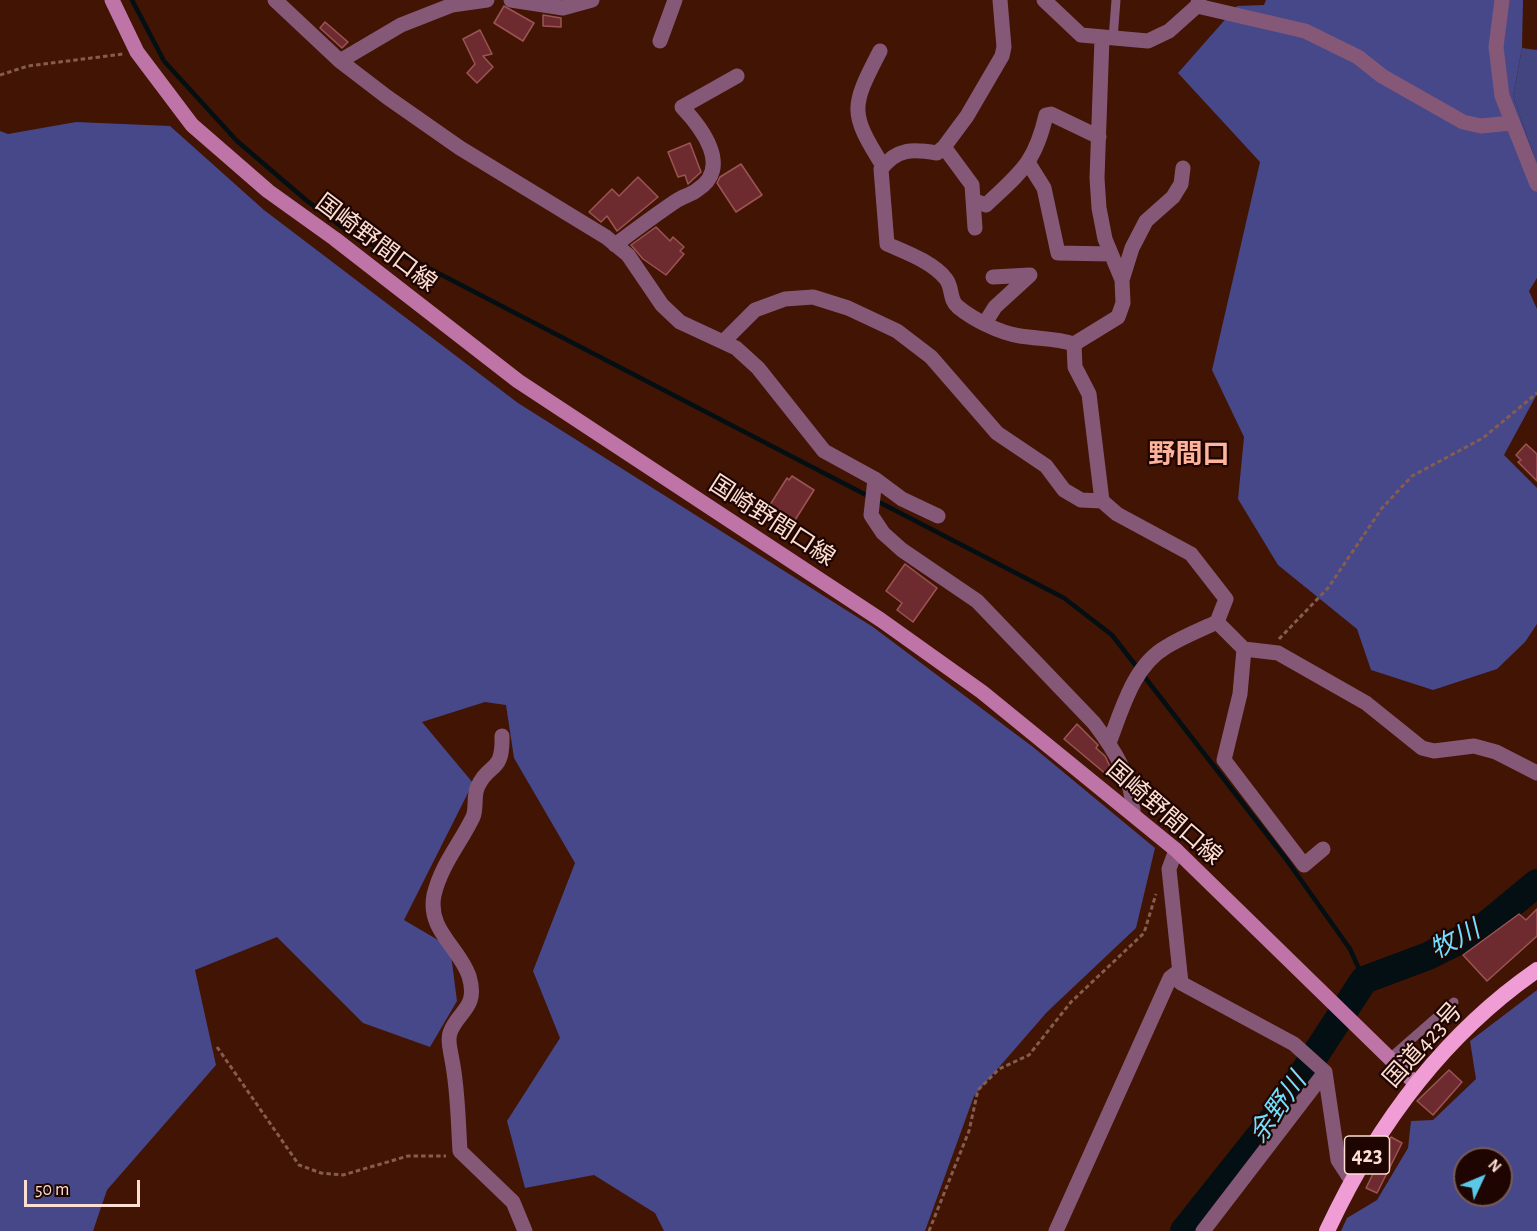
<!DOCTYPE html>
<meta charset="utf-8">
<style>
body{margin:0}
#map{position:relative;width:1537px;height:1231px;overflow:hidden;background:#411403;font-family:"Alegreya Sans",sans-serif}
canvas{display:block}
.north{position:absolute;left:1453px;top:1147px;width:60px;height:60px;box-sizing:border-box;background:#1e0501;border:2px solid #775c55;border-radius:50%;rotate:46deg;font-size:16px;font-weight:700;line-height:24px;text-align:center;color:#fdded3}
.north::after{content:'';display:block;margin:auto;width:21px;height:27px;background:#5bc8e7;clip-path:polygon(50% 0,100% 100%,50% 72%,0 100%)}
.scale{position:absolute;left:24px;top:1180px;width:116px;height:27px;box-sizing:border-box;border:3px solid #fdded3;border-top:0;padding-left:8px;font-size:18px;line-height:21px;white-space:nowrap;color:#fdded3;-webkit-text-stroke:4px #1e0501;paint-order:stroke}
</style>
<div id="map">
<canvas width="1537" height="1231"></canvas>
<div class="north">N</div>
<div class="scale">50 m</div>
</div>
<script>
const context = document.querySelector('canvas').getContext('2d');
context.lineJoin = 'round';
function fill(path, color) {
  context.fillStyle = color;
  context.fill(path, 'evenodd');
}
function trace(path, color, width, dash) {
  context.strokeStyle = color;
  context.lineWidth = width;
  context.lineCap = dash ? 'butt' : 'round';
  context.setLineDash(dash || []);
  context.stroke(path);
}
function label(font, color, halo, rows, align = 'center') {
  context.font = font + ' "Alegreya Sans","Noto Sans JP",sans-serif';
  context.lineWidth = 4.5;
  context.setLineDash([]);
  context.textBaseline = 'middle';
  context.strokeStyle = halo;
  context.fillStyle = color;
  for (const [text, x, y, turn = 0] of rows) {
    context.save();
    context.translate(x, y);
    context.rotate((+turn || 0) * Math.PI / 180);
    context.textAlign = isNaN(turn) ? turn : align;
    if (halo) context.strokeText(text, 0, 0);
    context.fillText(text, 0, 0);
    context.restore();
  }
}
fill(new Path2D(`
 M1522,48L1537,50V165L1513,96Z`), '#42457f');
fill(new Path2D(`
 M1266,0H1523L1522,48L1513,96L1537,165V278L1529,291L1537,309V394L1504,455L1537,488V624L1525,642L1497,669L1433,690L1371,670L1357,629L1278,565L1238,499L1244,437L1212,370L1260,162L1178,73L1237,6L1264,5Z
 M76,122L170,126L264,210L518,403L873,627L1033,747L1155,848L1136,928L1047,1012L974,1096L925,1231H664L655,1213L594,1175L525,1188L507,1121L560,1038L533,971L575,863L514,758L506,705L485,702L422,722L473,783L404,920L450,947L457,1001L430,1047L363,1023L277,937L195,970L216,1065L107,1190L93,1231H0V131L8,134Z
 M1537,990V1231H1341L1347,1218L1377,1200L1408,1148L1411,1121L1433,1120L1476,1079L1470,1041ZM1465,1159H1501V1195H1465Z`), '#46488a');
trace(new Path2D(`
 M132,0L164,61L237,141L306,200L359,240L411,259L870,497
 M877,501L1064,598L1112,635L1286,859L1350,949L1364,980`), '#030f13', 4.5);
trace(new Path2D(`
 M1184,1231L1274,1118L1364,980L1428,956L1480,930L1537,883`), '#030f13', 28);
const building = new Path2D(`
 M504,6L534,23L523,41L494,23Z
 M543,15L561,18V27L543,26Z
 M325,22L348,42L342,48L320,28Z
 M480,30L492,54L483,56L493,67L477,83L467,73L475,64L463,39Z
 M690,143L701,172L688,184L685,175L678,177L668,152Z
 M741,164L762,195L736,212L717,183L720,177Z
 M638,177L658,197L617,231L607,216L601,222L589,212L612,189L619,196Z
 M656,227L670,241L673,237L684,247L680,251L684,254L666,275L643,259L631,245Z
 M1526,444L1537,454V481L1518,462L1521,460L1516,455Z
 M792,476L814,490L790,528L768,514L771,510L768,508L787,478L789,480Z
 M905,564L937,588L913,622L897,610L902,603L886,591Z
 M1077,724L1098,745L1096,748L1105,756L1119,785L1064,739Z
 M1537,909V936L1487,981L1463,955L1519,914L1526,920Z
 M1449,1070L1462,1082L1433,1115L1417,1101Z
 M1391,1137L1402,1143L1377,1193L1366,1188Z`);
fill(building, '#6e2b2f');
trace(building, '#9b5455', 1.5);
trace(new Path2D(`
 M0,75L28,66L123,54
 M1279,639L1328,588L1382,508L1412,476L1483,438L1537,393
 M217,1047L299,1165L321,1173L343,1175L408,1156H446
 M929,1231L969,1131L978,1090L999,1069L1029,1055L1071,1002L1144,933L1156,894`), '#855d4f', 3, [4.5, 3]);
trace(new Path2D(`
 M1113,39L1116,0
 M1390,1058L1454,1002`), '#865877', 9);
trace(new Path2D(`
 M275,0L340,61L387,97L460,148L606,237L628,255L662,305L680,322L736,348L758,368L824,451L875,479L902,499L938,516
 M511,0L563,8L592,0
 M1044,0L1081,35L1148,41L1169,31L1197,6L1199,0
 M1502,0L1496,47L1502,96L1537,184
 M1197,6L1305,31L1358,57L1382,76L1463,122L1481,126L1511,123
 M1102,38L1097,178L1099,208L1105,239L1122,280
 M660,41L675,0
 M880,51C851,107 849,112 883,166
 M340,61L401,25L452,5L487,0
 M944,147L937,153C913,149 897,148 881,169L887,244C905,252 933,262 946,279C953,288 949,300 958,307C974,320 1000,333 1020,336C1039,339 1056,338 1074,344
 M1029,164L1044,188L1058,253L1111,254
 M975,201L986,205C1021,172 1035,163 1046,115L1051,114L1099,137
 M975,228L972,185L944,147L967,116L1002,56L1004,47L1000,0
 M615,245C635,230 655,215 676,201C683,196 691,195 697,190C733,168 701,127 682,107L737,76
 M985,323L995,307L1030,275L993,277
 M723,342L755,310L785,299L813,297L848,308L897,331L931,357L997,433L1046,466L1064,490L1081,500L1102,501L1117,514L1191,554L1226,599L1217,622C1200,630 1182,637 1166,647C1133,666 1122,710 1109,743
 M875,479L871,515L883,533L902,550L977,601L1094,723C1113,748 1134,780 1133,813
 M1102,501L1089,394L1075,367L1074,344L1118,317L1123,303L1122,280L1132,248L1146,221L1173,197L1181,184L1183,168
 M1217,622L1244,649L1278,653L1366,703L1422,748L1434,751L1474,746L1496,752L1537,773
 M1244,649L1240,694L1224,760L1304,865L1323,849
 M502,736C503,774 489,762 478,786C473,795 477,808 473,817C460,844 441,865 434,895C427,930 459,947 469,976C479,1009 457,1011 450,1033C447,1041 451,1052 452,1060C458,1090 458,1120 460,1151L513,1202L525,1231
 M1176,850L1169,869L1181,983L1294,1044L1325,1072L1338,1160L1351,1180
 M1056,1231L1170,978L1179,971
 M1203,1231L1325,1072`), '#865877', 15);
trace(new Path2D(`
 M112,0L137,52L192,125L268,191L335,239L518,381L881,620L982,692L1176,850L1415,1083`), '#be74a7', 15);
trace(new Path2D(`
 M1327,1231C1375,1128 1443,1035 1537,970`), '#f09dd6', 16);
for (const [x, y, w] of [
 [1367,1155,45]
]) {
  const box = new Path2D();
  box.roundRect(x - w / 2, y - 19, w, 38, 4.5);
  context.fillStyle = '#1e0501';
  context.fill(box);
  trace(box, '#fdded3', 1.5);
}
label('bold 22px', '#fdded3', null, [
 ["423",1367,1155]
]);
label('24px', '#fdded3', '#1e0501', [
 ["国崎野間口線",376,243,37],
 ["国崎野間口線",772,521,33],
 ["国崎野間口線",1164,813,41],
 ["国道423号",1423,1045,-48]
]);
label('italic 26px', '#71dfff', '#1e0501', [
 ["牧川",1455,940,-28],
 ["余野川",1278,1108,-55]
]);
label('bold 27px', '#feb39a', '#1e0501', [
 ["野間口",1189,455]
]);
</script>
